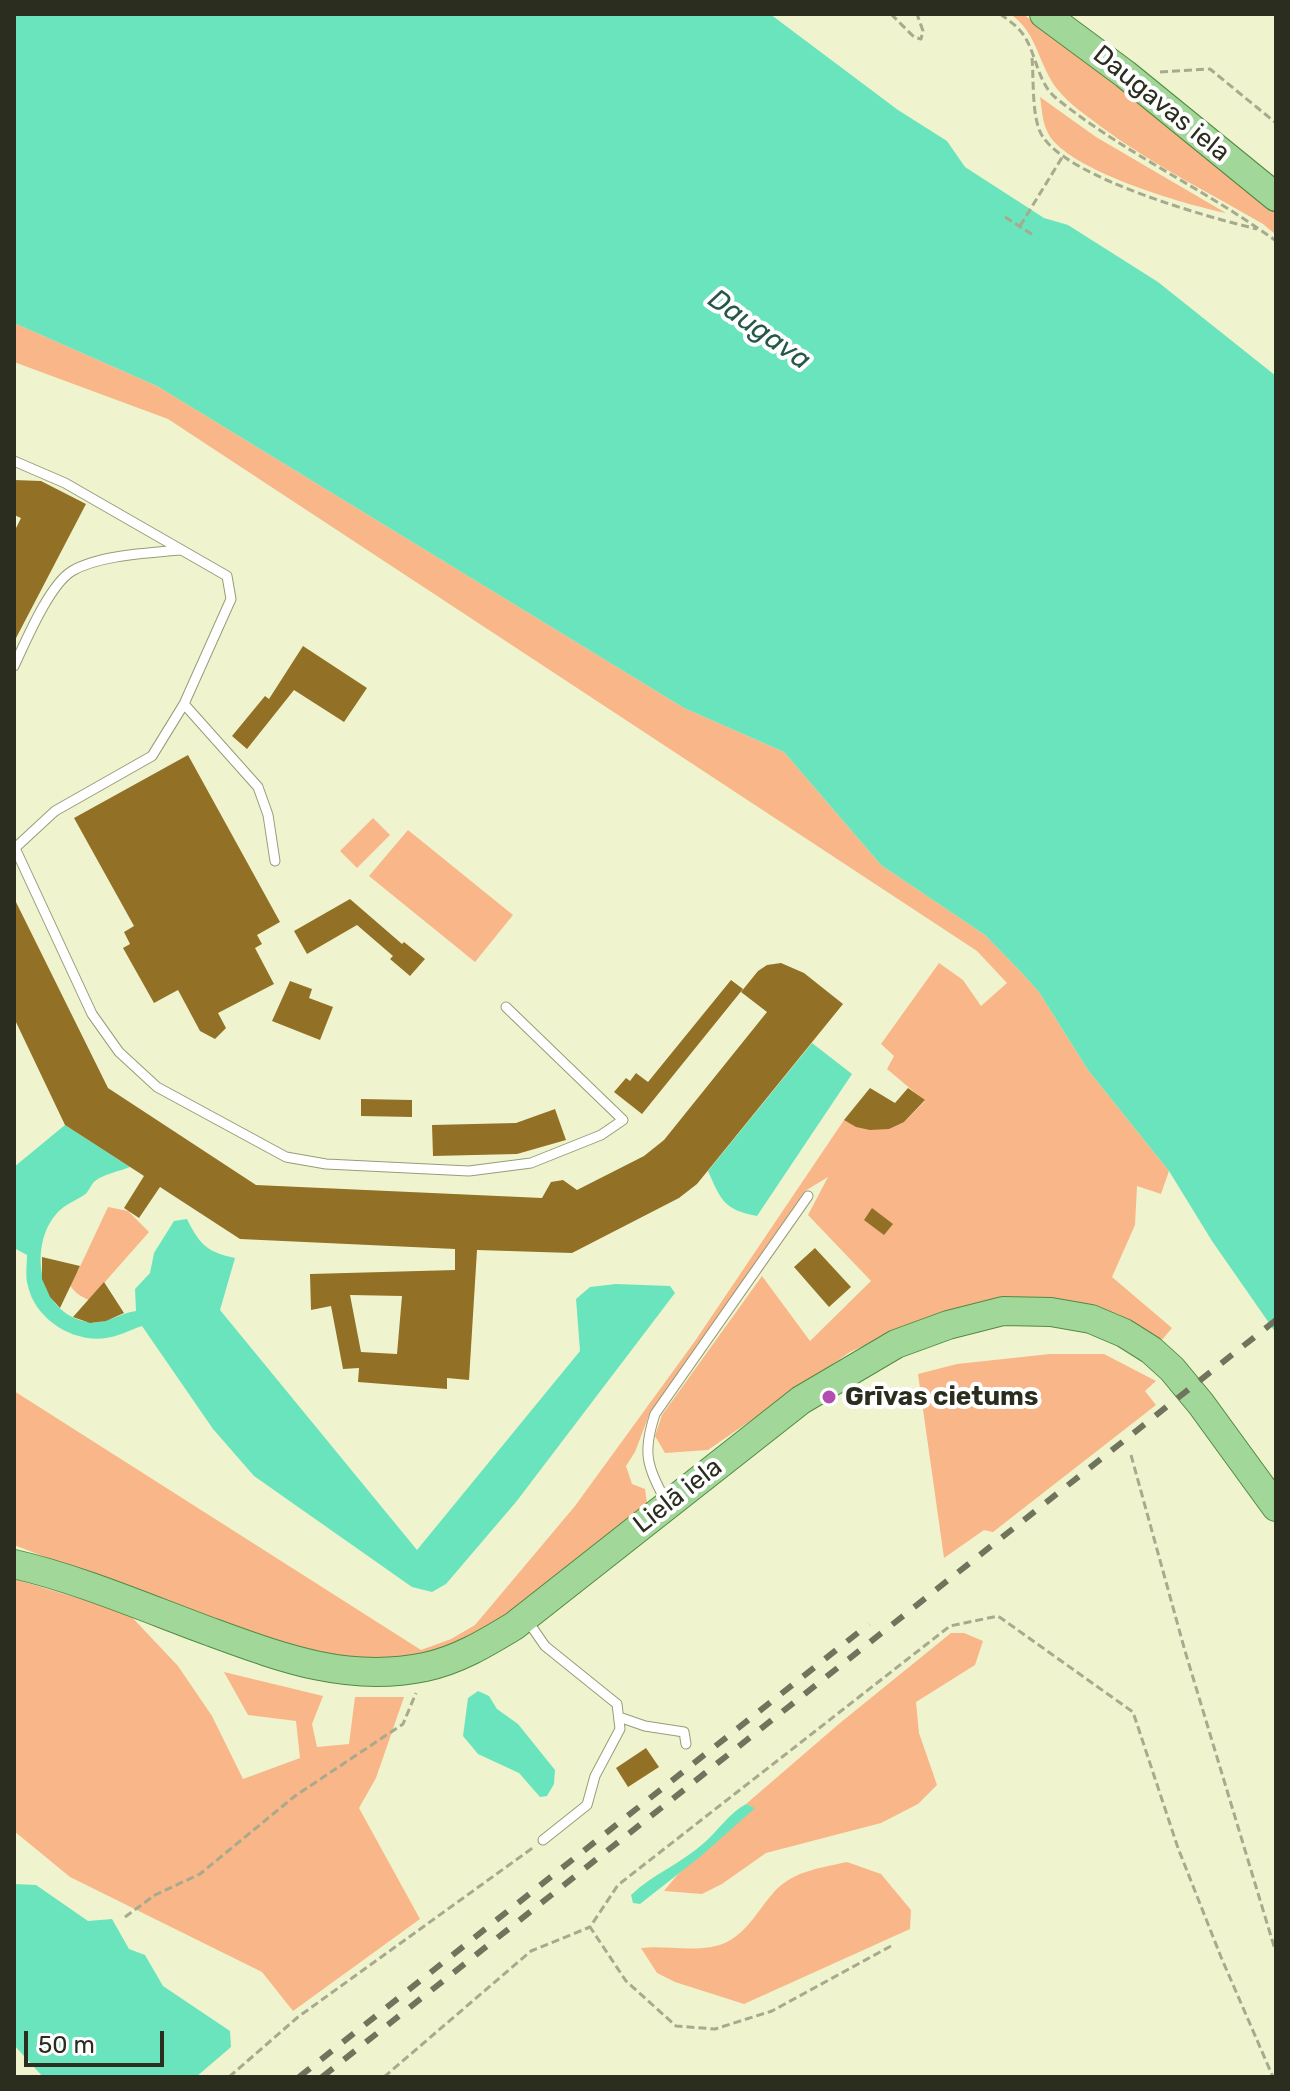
<!DOCTYPE html>
<meta charset="utf-8">
<style>
body{margin:0}
#map{position:relative;width:1290px;height:2091px;overflow:hidden;background:#f0f4ce;font-family:Rubik,sans-serif}
canvas{display:block}
.frame{position:absolute;inset:0;border:16px solid #2b2d1e;pointer-events:none}
.scale{position:absolute;left:24px;top:2031px;width:140px;height:36px;box-sizing:border-box;border:4px solid #2b2d1e;border-top:0;padding-left:10px;font-size:24px;line-height:28px;white-space:nowrap;color:#2b2d1e;-webkit-text-stroke:6px #fff;paint-order:stroke}
</style>
<div id="map">
<canvas width="1290" height="2091"></canvas>
<div class="frame"></div>
<div class="scale">50 m</div>
</div>
<script>
const context = document.querySelector('canvas').getContext('2d');
context.lineJoin = 'round';
function fill(path, color) {
  context.fillStyle = color;
  context.fill(path, 'evenodd');
}
function trace(path, color, width, dash) {
  context.strokeStyle = color;
  context.lineWidth = width;
  context.lineCap = dash ? 'butt' : 'round';
  context.setLineDash(dash || []);
  context.stroke(path);
}
function label(font, color, halo, rows, align = 'center') {
  context.font = font + ' Rubik,sans-serif';
  context.lineWidth = 8;
  context.setLineDash([]);
  context.textBaseline = 'middle';
  context.strokeStyle = halo;
  context.fillStyle = color;
  for (const [text, x, y, turn = 0] of rows) {
    context.save();
    context.translate(x, y);
    context.rotate((+turn || 0) * Math.PI / 180);
    context.textAlign = isNaN(turn) ? turn : align;
    if (halo) context.strokeText(text, 0, 0);
    context.fillText(text, 0, 0);
    context.restore();
  }
}
fill(new Path2D(`
 M1010,14H1023L1056,38L1195,145L1276,212V235L1263,224C1208,192 1151,164 1100,126C1086,115 1069,104 1058,90C1038,66 1038,32 1010,14Z
 M1040,97L1096,137L1226,213C1186,205 1066,170 1048,133C1042,122 1042,109 1040,97Z
 M14,323L157,386L684,708L784,752L881,865L985,935L1021,972L1039,992L1088,1070L1169,1171L1161,1194L1137,1186L1135,1225L1112,1277L1172,1328L1161,1341L1118,1314L1065,1301L1002,1300L930,1316L850,1352L708,1450L665,1453L655,1436L662,1415L762,1276L810,1341L871,1281L808,1215L828,1177L805,1191L649,1415L635,1452L626,1466L632,1484L645,1489L647,1503C584,1554 525,1613 451,1646C366,1685 249,1633 168,1603C117,1584 65,1565 14,1545V1391L421,1650L451,1639L475,1625L575,1506L695,1341L844,1120L904,1122L925,1101L887,1069L894,1056L881,1044L939,963L963,980L981,1006L1007,983L977,951L168,419L14,362Z
 M373,818L390,835L357,868L340,851Z
 M408,830L513,915L475,962L369,876Z
 M108,1207L128,1211L149,1232L89,1300C73,1293 67,1285 65,1268L78,1271Z
 M1050,1354H1104L1156,1381L1145,1391L1156,1405L993,1532L984,1530L944,1558L918,1374L957,1364Z
 M14,1579L128,1613L178,1666L212,1716L243,1779L300,1758L296,1721L248,1715L224,1672L323,1696L312,1724L317,1747L349,1744L355,1697H404L376,1778L359,1808L420,1919L293,2011L262,1972L70,1877L14,1831Z
 M951,1633H964L983,1641L975,1665L916,1702L919,1733L937,1785L918,1804L881,1823L766,1853L722,1884L702,1894L664,1891L678,1874L754,1808L746,1804L840,1723Z
 M847,1862L881,1874L911,1910L910,1929L744,2004L675,1982L657,1973L641,1948C667,1945 703,1954 727,1942C749,1930 758,1910 774,1892C793,1871 820,1868 847,1862Z`), '#f9b688');
fill(new Path2D(`
 M14,14H770L898,110L947,141L965,167L1044,218L1068,225L1158,282L1276,376V1333L1212,1241L1169,1171L1088,1070L1039,992L1021,972L985,935L881,865L784,752L684,708L157,386L14,323Z
 M812,1043L852,1074L757,1216C724,1210 721,1200 708,1171Z
 M65,1125L130,1167C120,1171 104,1174 95,1181C91,1184 89,1192 84,1195C75,1201 66,1204 58,1212C27,1245 38,1314 88,1322C105,1325 120,1313 136,1311L135,1289L150,1273L154,1253L174,1221L187,1219C200,1245 207,1252 235,1258L220,1310L417,1550L580,1351L576,1299L590,1287L616,1284L670,1286L675,1293L516,1502L446,1584L432,1592L412,1587L254,1476L213,1429L142,1326C130,1330 117,1337 106,1338C73,1343 35,1319 28,1286C25,1277 27,1264 27,1255L14,1248V1167Z
 M478,1691L489,1696L497,1709L518,1724L555,1770L554,1784L547,1796L540,1797L519,1773L478,1754L463,1736L468,1698Z
 M746,1804L755,1808L701,1856L640,1904L633,1903L631,1895C653,1874 682,1863 704,1843C719,1830 728,1814 746,1804Z
 M14,1884L36,1885L88,1921L112,1919L129,1949L145,1955L163,1986L230,2031L231,2047L196,2077H43L14,2045Z`), '#69e4bd');
fill(new Path2D(`
 M14,480L41,481L86,504L14,642V532L21,518L14,515Z
 M303,646L367,688L344,722L294,690L247,749L232,736L265,696L269,699Z
 M188,755L280,922L257,935L262,944L255,948L274,984L218,1013L226,1028L215,1039L200,1031L178,990L154,1003L123,948L130,944L124,932L134,926L74,818Z
 M14,898L108,1088L256,1185L542,1198L551,1182L563,1180L577,1190L644,1156L664,1140L767,1012L741,992L758,971L767,965L781,963L804,973L843,1004L697,1184L679,1198L572,1253L477,1250L469,1380L447,1378V1389L358,1382L359,1368L343,1369L331,1306L311,1310L310,1274L455,1270V1249L240,1239L160,1187L139,1218L124,1208L144,1176L65,1125L14,1018ZM350,1295L402,1296L397,1354L361,1352Z
 M350,899L402,944L404,942L425,959L410,976L390,959L393,956L357,925L307,954L294,931Z
 M731,980L743,989L642,1114L614,1092L626,1078L630,1081L636,1073L648,1082Z
 M290,981L312,989L309,998L333,1007L320,1040L272,1021Z
 M870,1088L895,1103L908,1088L925,1100L904,1122L889,1129L870,1130L856,1127L844,1120Z
 M361,1099L412,1100V1117L361,1116Z
 M555,1109L566,1140L517,1154L433,1156L432,1125L516,1123Z
 M872,1208L893,1224L884,1235L864,1220Z
 M815,1248L851,1287L829,1307L794,1267Z
 M42,1257L80,1266L60,1308L50,1297L42,1279Z
 M104,1282L124,1313L106,1321L90,1323L73,1317Z
 M646,1748L659,1767L628,1787L616,1768Z`), '#927126');
const service = new Path2D(`
 M14,461L65,483L227,576L231,599L184,704L258,787L268,815L275,861
 M14,666C26,641 49,585 72,571C99,555 149,553 180,550
 M14,846L92,1014L119,1052L157,1087L286,1157L326,1164L469,1171L531,1163L601,1135L623,1120L506,1007
 M15,848L55,811L152,756L184,704
 M666,1502C647,1465 642,1454 655,1414L808,1196
 M527,1620L545,1646L617,1704L620,1729L595,1776L587,1805L543,1840
 M619,1717L645,1726L684,1732L686,1744`);
const primary = new Path2D(`
 M1044,14L1125,74L1276,197
 M14,1564C82,1580 146,1608 211,1632C282,1658 348,1683 425,1667C458,1660 486,1643 514,1626L801,1400L896,1344L948,1325L1003,1311L1051,1312L1091,1319L1124,1333L1151,1350L1172,1369L1201,1404L1276,1507`);
trace(service, '#989c79', 11);
trace(primary, '#508a43', 30);
trace(new Path2D(`
 M891,14L914,37L921,39L923,31L917,14
 M1000,14C1010,21 1020,28 1026,39C1037,58 1038,83 1056,98C1125,154 1205,189 1276,241
 M1032,58C1034,78 1031,120 1043,137C1071,179 1207,217 1257,229
 M1160,72L1210,69L1276,123
 M1005,217L1033,235
 M1020,226L1063,156
 M1131,1455L1185,1651L1276,1953
 M125,1917L155,1895L200,1874L295,1796L403,1724L416,1693
 M891,1946L772,2011L715,2029L676,2026L626,1981L590,1927L618,1885L950,1626L998,1616L1133,1712L1178,1848L1221,1957L1273,2077
 M229,2077L298,2017L534,1847
 M384,2077L531,1951L590,1927`), '#a7aa8d', 3, [8, 4]);
trace(service, '#fff', 9);
trace(primary, '#a2d79a', 28);
trace(new Path2D(`
 M299,2077L869,1624
 M322,2077L1276,1320`), '#71745c', 6, [14, 14]);
for (const [x, y, r, color] of [
 [829,1397,8,"#b44db0"]
]) {
  const dot = new Path2D();
  dot.arc(x, y, r, 0, 2 * Math.PI);
  context.fillStyle = color;
  context.fill(dot);
  trace(dot, '#fff', 3);
}
label('26px', '#2b2d1e', '#fff', [
 ["Daugavas iela",1161,104,39],
 ["Lielā iela",678,1496,-38]
]);
label('bold 26px', '#2b2d1e', '#fff', [
 ["Grīvas cietums",845,1397]
], 'left');
label('italic 28px', '#255848', '#fff', [
 ["Daugava",759,330,35]
]);
</script>
